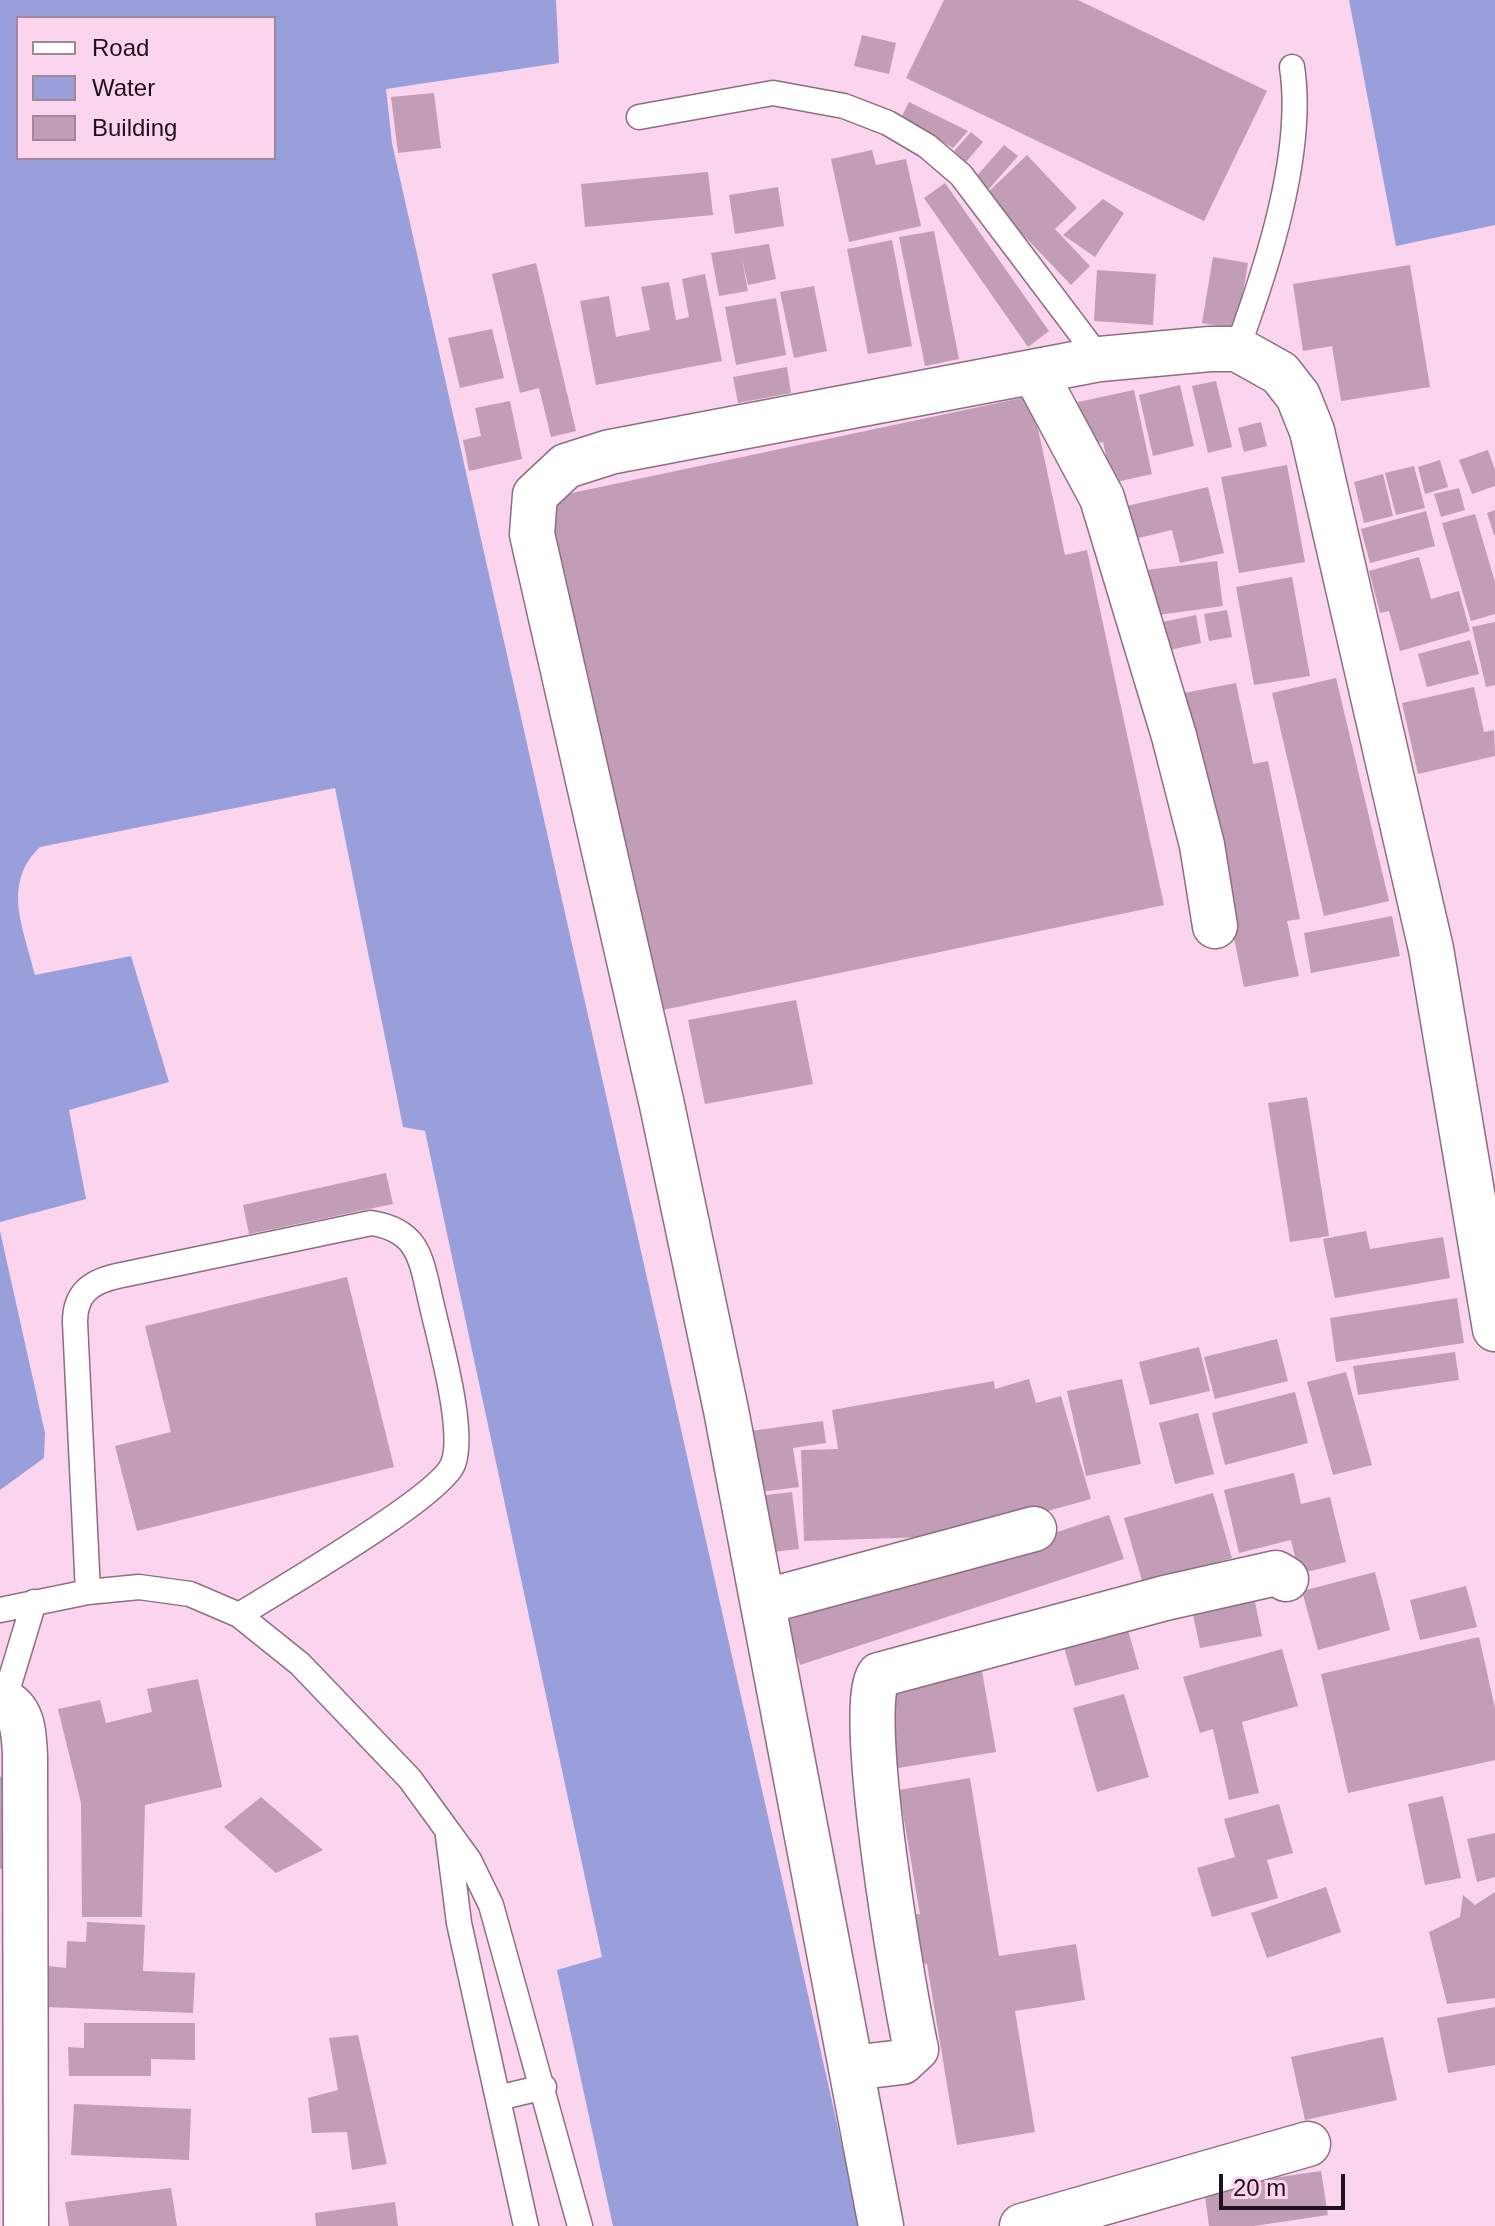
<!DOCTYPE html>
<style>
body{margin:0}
#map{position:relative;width:1495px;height:2226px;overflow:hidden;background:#fad5ed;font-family:Arial,sans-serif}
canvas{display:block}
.legend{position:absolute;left:16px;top:16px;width:260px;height:144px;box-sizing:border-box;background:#fad5ed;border:2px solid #a28799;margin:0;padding:10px 14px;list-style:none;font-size:24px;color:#1f121b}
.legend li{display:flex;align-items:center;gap:16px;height:40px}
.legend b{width:40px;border:2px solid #a28799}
.scale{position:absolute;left:1219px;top:2174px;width:126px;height:36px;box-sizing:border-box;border:4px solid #1f121b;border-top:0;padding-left:10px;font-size:24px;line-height:28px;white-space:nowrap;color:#1f121b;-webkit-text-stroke:6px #fad5ed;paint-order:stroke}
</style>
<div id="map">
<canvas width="1495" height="2226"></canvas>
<ul class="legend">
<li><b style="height:10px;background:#fff"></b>Road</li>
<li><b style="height:22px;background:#999fda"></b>Water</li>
<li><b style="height:22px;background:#c19eb5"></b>Building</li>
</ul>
<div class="scale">20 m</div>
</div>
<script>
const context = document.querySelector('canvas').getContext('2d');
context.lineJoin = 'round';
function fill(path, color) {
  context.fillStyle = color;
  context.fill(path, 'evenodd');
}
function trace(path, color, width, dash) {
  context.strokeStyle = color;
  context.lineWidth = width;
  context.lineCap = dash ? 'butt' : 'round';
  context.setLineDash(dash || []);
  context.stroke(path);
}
fill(new Path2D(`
 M0,0H556L559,63L386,89L392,143L860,2226H613L557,1970L602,1957L425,1131L403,1127L335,788L40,847C1,884 24,929 35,975L131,956L169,1082L69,1110L86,1199L0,1222ZM18,18H274V158H18Z
 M1349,0H1495V225L1396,246Z
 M0,1231L45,1433L44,1458L0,1490Z`), '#999fda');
fill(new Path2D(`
 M944,0H1078L1267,91L1204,221L906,78Z
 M862,35L896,43L889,74L854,66Z
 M434,93L441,148L398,153L391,97Z
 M909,102L968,131L953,148L901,118Z
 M971,132L983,142L966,162L954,151Z
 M1004,145L1018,156L989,189L975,178Z
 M872,150L876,165L906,159L921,226L849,242L831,159Z
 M1027,155L1077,208L1055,229L1090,266L1071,285L985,195Z
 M708,172L713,215L585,227L581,184Z
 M945,183L1049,331L1028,347L924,198Z
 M778,187L784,226L735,234L729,195Z
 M1103,199L1124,213L1095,257L1063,235Z
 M934,231L959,359L925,366L899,237Z
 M892,240L912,346L868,354L847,249Z
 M769,244L776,279L748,285L742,259L748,291L719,296L711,253Z
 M1213,257L1248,263L1237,329L1202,323Z
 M536,263L576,431L551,437L539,388L520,393L492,274Z
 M1410,265L1430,387L1341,401L1332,346L1303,351L1293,284Z
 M1097,270L1156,274L1153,325L1094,321Z
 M705,274L722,361L596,385L580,301L609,296L616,337L650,330L641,287L669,282L676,320L689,317L682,279Z
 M814,286L827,351L794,358L780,292Z
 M776,298L786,355L736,365L725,307Z
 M492,329L504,378L460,388L448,338Z
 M787,367L791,393L738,403L733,377Z
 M1216,381L1232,447L1208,453L1192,386Z
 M1180,385L1194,446L1153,456L1139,395Z
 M1134,390L1152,474L1112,483L1103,442L1087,445L1078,402Z
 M1031,396L1065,555L1087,550L1164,905L658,1011L548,498Z
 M510,401L522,459L469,471L463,440L481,436L475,408Z
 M1261,422L1267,446L1244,452L1238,428Z
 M1488,450L1495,470V486L1472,494L1459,460Z
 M1440,460L1448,487L1425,494L1418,467Z
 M1287,465L1305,562L1239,573L1221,477Z
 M1414,466L1425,508L1396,515L1385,473Z
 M1383,474L1393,516L1364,523L1354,482Z
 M1208,487L1224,553L1180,563L1172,530L1122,542L1114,509Z
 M1459,488L1465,510L1441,517L1434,494Z
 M1495,510V535H1494L1487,513Z
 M1426,511L1435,546L1370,563L1361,529Z
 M1475,514L1495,582V614L1471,621L1442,523Z
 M1419,557L1431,599L1459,591L1470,631L1400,651L1389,611L1380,613L1369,571Z
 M1217,561L1223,606L1152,616L1146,570Z
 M1292,577L1310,676L1254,685L1236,587Z
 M1227,610L1232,637L1209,641L1204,614Z
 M1196,615L1201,643L1165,651L1158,623Z
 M1495,622V685L1486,687L1472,627Z
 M1470,640L1479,674L1427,687L1418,654Z
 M1336,678L1389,901L1324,916L1272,693Z
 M1236,683L1253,764L1268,761L1300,919L1287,921L1299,976L1244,987L1184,693Z
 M1474,687L1484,732L1494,730L1495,756L1418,774L1402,703Z
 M1392,916L1400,956L1311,973L1304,933Z
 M796,1000L813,1084L705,1104L688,1020Z
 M1307,1097L1329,1236L1290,1242L1268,1103Z
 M386,1173L393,1204L249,1234L243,1205Z
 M1366,1231L1370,1249L1443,1237L1450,1278L1335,1298L1323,1239Z
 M347,1277L394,1467L137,1531L115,1446L171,1432L145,1326Z
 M1457,1298L1464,1343L1336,1362L1330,1318Z
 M1277,1339L1288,1381L1215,1399L1204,1357Z
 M1199,1347L1210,1391L1150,1405L1139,1362Z
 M1455,1352L1459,1380L1358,1395L1353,1366Z
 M1346,1372L1372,1465L1333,1475L1307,1382Z
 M1029,1379L1036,1403L1061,1396L1091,1499L957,1536L804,1541L801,1450L838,1449L832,1410L994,1381L995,1389Z
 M1122,1379L1141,1464L1086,1476L1067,1391Z
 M1295,1392L1308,1443L1225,1465L1212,1413Z
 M1198,1413L1214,1474L1175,1484L1159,1423Z
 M823,1421L826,1443L793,1448L799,1487L760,1492L751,1431Z
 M1294,1473L1301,1504L1330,1497L1346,1562L1299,1574L1291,1540L1239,1553L1224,1490Z
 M792,1492L799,1549L764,1553L758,1496Z
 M1213,1493L1232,1558L1143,1584L1124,1518Z
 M1109,1515L1124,1559L800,1665L785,1621Z
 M1375,1572L1390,1630L1318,1650L1302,1591Z
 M1466,1586L1477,1627L1420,1640L1410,1600Z
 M1253,1592L1262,1636L1200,1648L1191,1605Z
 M1128,1630L1139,1669L1075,1686L1064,1647Z
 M1479,1637L1495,1708V1760L1348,1793L1321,1674Z
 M1282,1649L1298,1706L1242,1722L1259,1793L1229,1800L1213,1729L1200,1733L1183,1677Z
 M982,1671L996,1752L892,1769L878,1689Z
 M198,1679L222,1787L145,1805L142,1917H82L81,1803L58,1709L100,1700L106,1723L152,1712L147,1689Z
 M1124,1694L1149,1777L1097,1792L1073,1708Z
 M16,1775L18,1868L0,1869V1777Z
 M970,1778L999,1956L1076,1944L1085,2000L1015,2011L1035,2132L957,2145L927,1964L911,1966L903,1916L920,1914L899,1790Z
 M1443,1796L1461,1878L1425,1885L1408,1804Z
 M261,1797L323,1850L276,1873L224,1827Z
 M1279,1804L1293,1853L1267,1860L1278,1898L1212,1917L1197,1868L1235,1857L1224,1819Z
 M1495,1833V1877L1477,1882L1467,1839Z
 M1326,1887L1341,1932L1267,1958L1251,1913Z
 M1495,1892V1998L1447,2004L1429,1932L1460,1917L1463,1895L1475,1905Z
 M87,1922L145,1925L143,1971L195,1973L193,2013L47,2007L48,1966L66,1968L67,1941L86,1942Z
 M1495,2007V2065L1448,2073L1437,2018Z
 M84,2023H195V2060L151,2059V2076H69L68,2047L84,2048Z
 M358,2035L387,2164L352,2170L347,2132L312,2133L308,2098L338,2090L329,2038Z
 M1383,2037L1397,2100L1305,2120L1291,2057Z
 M74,2104L191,2109L189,2160L71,2155Z
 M1321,2171L1328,2215L1254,2226H1209L1204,2188Z
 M171,2188L177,2226H69L65,2202Z
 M395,2202L398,2226H316L315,2213Z`), '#c19eb5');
const service = new Path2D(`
 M639,117L773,93L844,106L888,123L927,146L961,175L1100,359
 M1237,349C1267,268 1305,152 1292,67
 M88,1592L75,1322C75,1294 90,1282 117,1276L371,1223C419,1230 421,1259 431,1302C439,1338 466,1431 453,1464C441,1496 278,1591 239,1615
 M0,1610L88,1592L139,1587L190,1594L239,1615L300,1664L410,1779L469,1860L491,1905L580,2226
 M4,1701L34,1602
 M448,1836L459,1923L526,2226
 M498,2098L544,2087`);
const minor = new Path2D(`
 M1035,373L1102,498L1174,736L1202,845L1215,926
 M763,1602L1034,1529
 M0,1700C24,1708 24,1734 25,1756L26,2226
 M852,2068L902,2062L916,2049C904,1995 855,1708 879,1675L1165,1598L1276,1573L1286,1579
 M881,2226L726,1410L662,1105L532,534L535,495L566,466L610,452L1100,359L1210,349H1237L1280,373L1298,396L1312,431L1431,949L1495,1329
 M1022,2226L1308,2144`);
trace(service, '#8f6d83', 27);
trace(minor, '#8f6d83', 47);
trace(service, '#fff', 24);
trace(minor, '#fff', 44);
</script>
